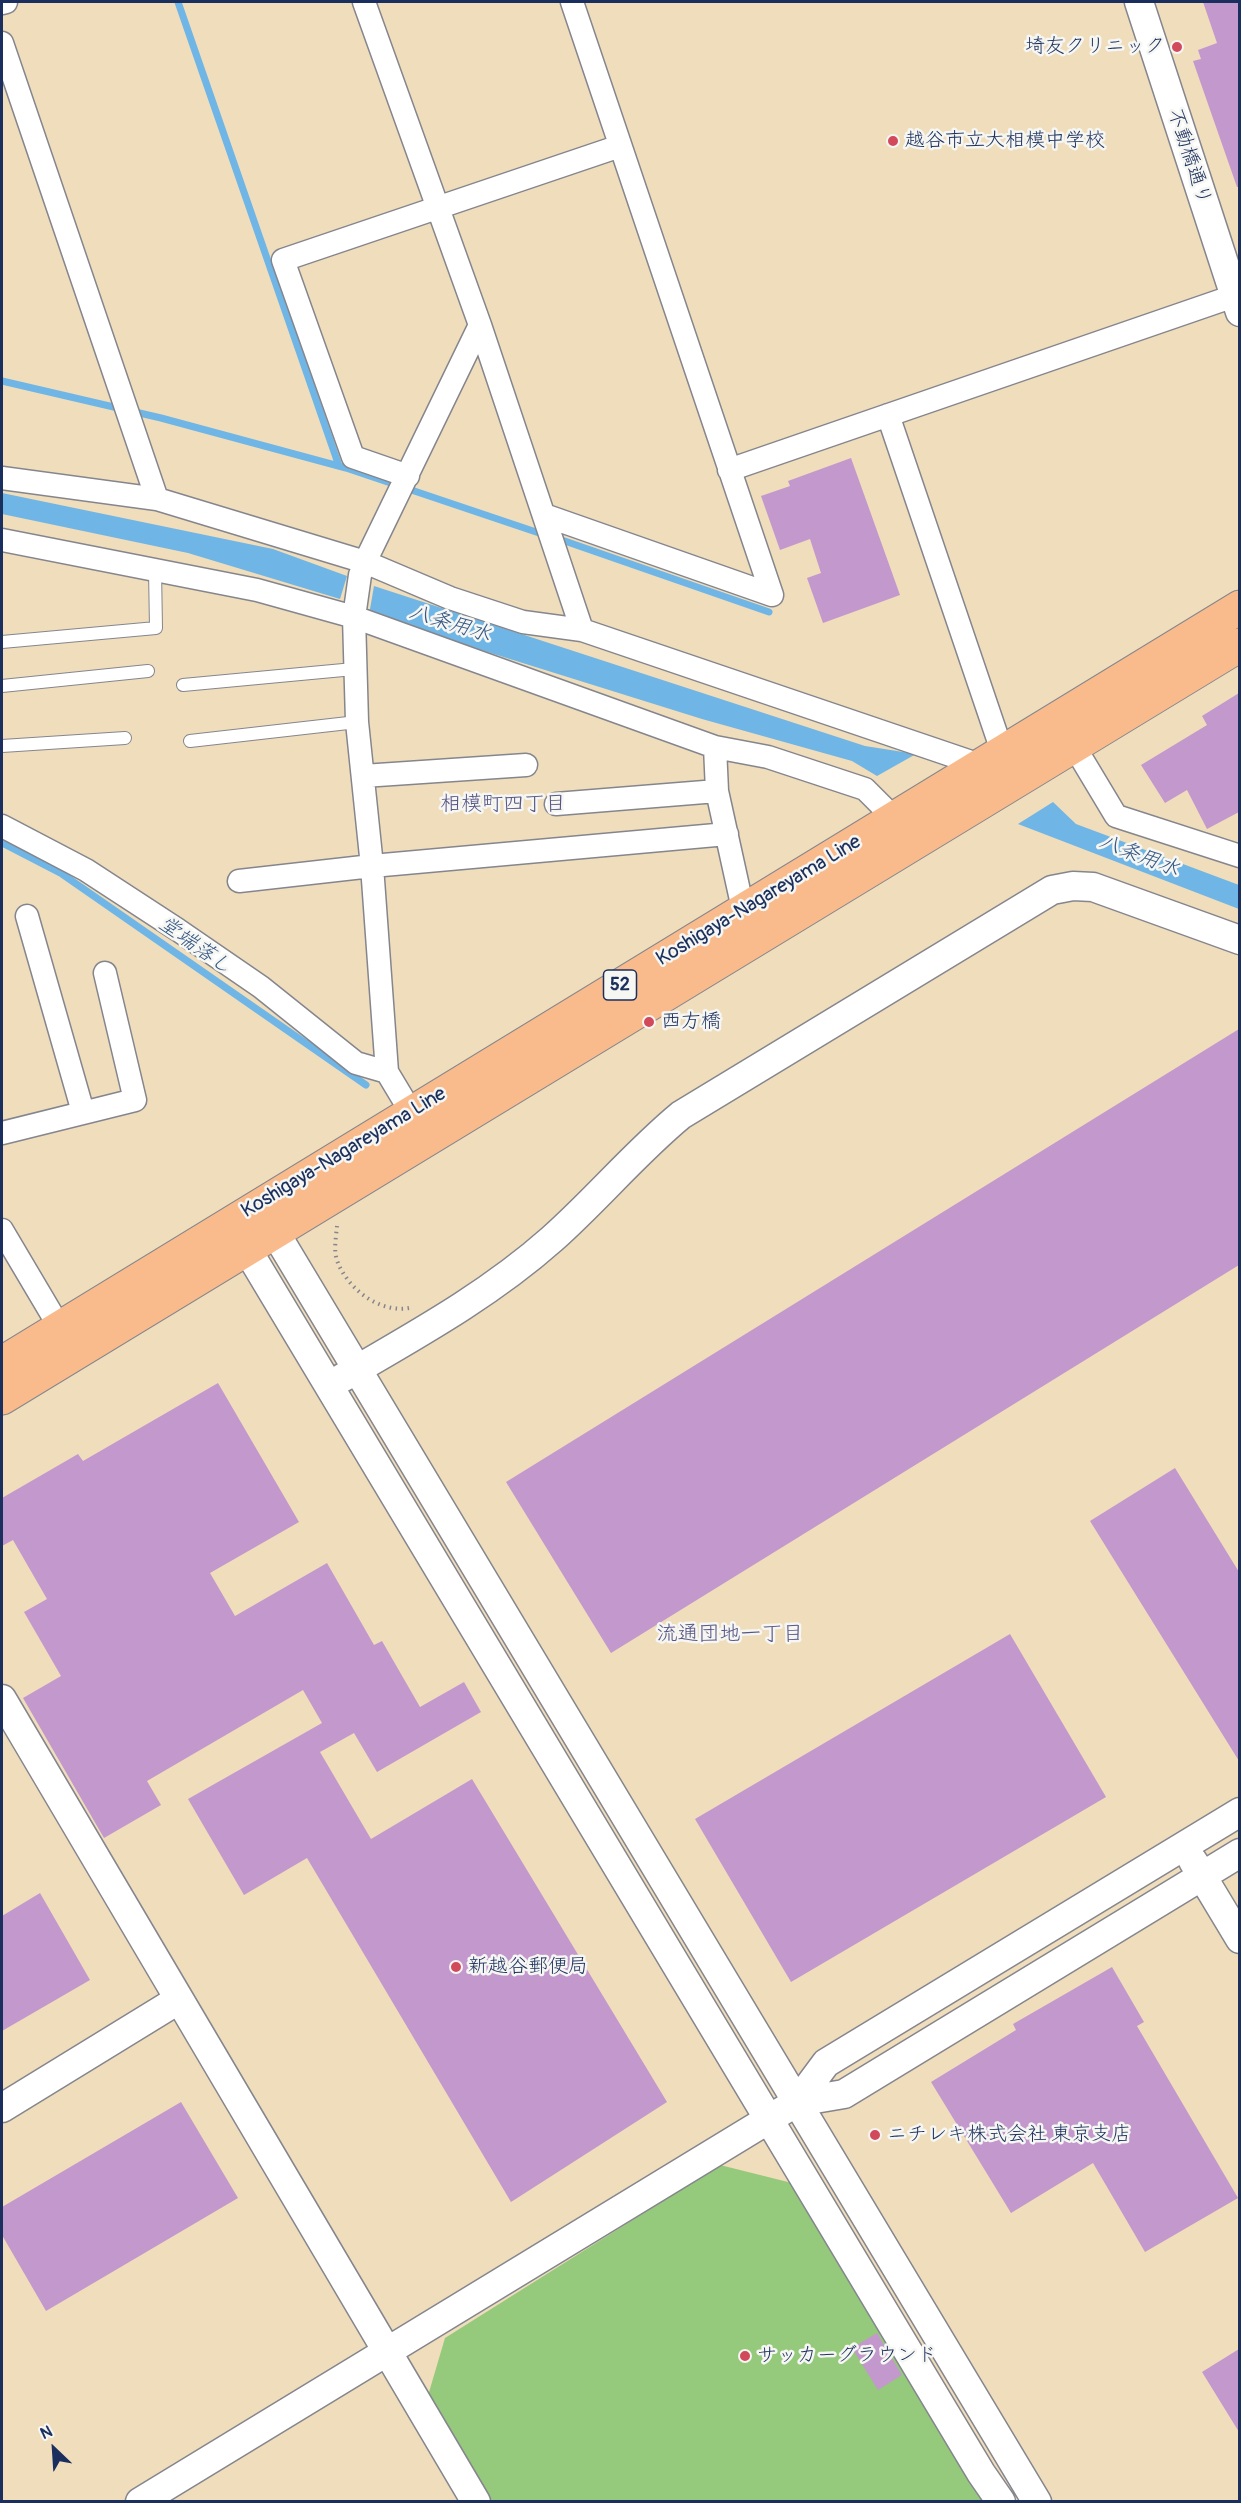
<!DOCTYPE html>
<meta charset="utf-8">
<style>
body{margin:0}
#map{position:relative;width:1241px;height:2503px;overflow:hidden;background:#efddbc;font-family:Pangolin,sans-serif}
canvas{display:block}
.frame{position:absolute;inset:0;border:3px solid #1b2f5e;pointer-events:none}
.north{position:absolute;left:24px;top:2419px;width:60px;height:60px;-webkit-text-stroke:4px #f6f6f2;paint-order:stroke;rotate:335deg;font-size:16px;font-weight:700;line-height:24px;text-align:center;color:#1b2f5e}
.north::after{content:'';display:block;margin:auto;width:21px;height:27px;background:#1b2f5e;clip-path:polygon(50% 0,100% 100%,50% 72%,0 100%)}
</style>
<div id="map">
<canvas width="1241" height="2503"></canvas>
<div class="frame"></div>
<div class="north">N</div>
</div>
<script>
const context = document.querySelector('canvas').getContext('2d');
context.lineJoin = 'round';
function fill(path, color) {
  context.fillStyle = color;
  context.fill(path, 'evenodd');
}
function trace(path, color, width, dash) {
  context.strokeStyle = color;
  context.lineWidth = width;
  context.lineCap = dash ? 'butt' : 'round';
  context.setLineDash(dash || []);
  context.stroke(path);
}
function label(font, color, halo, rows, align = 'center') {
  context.font = font + ' Pangolin,"Klee One",sans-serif';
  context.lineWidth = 5;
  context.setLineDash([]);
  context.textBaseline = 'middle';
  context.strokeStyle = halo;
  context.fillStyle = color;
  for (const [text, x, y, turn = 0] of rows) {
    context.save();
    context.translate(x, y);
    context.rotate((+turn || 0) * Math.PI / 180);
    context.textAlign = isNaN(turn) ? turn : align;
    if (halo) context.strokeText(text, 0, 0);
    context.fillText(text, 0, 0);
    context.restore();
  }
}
fill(new Path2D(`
 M720,2165L804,2186L988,2501H491L427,2399L445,2338Z`), '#95c97b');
fill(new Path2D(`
 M2,493L273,549L347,576L340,599L188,553L2,514Z
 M374,586L865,746L916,754L877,776L852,761L702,719L369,615Z
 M1053,802L1076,824L1239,885V909L1018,824Z`), '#6fb5e5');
trace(new Path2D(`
 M178,2L339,466
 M2,381L161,418L346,468L545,535
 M556,538L769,612
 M2,843L62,874L366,1085`), '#6fb5e5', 7);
fill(new Path2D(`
 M1203,2H1239V187H1237L1193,61L1201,59L1198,50L1217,43Z
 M851,458L900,595L823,623L807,578L821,573L810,539L780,550L761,496L790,486L788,481Z
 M1239,693V812L1207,829L1187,790L1165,803L1141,765L1207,725L1202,716Z
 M1239,1029V1265L611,1653L506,1482Z
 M218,1383L299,1522L210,1573L235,1616L327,1563L374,1645L382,1641L420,1707L464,1682L481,1712L377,1772L354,1733L320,1752L371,1839L472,1779L667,2102L511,2202L307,1858L244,1895L188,1799L322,1723L303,1690L147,1781L161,1805L104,1838L23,1698L61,1676L24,1612L47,1599L13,1540L2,1546V1498L78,1454L83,1461Z
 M1175,1468L1239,1572V1761L1090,1521Z
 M1010,1634L1106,1797L791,1982L695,1819Z
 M40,1893L90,1980L2,2031V1916Z
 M1112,1967L1144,2022L1137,2026L1238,2198L1145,2252L1093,2163L1011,2213L931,2082L1016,2030L1013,2024Z
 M181,2102L238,2198L46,2311L2,2235V2207Z
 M877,2333L902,2375L878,2390L852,2348Z
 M1239,2349V2432L1202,2372Z`), '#c398cd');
const service = new Path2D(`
 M2,642L156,628L155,570
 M183,685L354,669
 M2,686L148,671
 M190,741L357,722
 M2,746L125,738`);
const minor = new Path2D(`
 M364,2L480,325L365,562L360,575L354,617L357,722L372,866L387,1072L411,1112
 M2,3L6,2
 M2,43L157,499
 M480,325L582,630
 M888,415L1002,751
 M729,470L1234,296
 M408,476L353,457L283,260L620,146
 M2,478L157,499L365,562L450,598L523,622L582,630L980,765
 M544,515L772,595L572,2
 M2,540L257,590L354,617L715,747L768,757L865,789L895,819
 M1074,746L1116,816L1240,856
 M715,747L717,791L743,909
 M363,776L526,765
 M556,804L717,791
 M2,826L86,870L178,930L261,987L356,1063L387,1072
 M239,881L372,866L727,834
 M27,916L83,1112
 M2,1133L135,1100L105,973
 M2,1230L60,1328`);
const tertiary = new Path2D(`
 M1139,2L1240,312
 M264,1214L1037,2502
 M236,1231L981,2473L1001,2502
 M342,1378C414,1336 489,1295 552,1239C597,1199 635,1153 681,1115L1052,890L1073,886L1093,887L1240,940
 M2,1699L476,2502
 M1193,1861L1240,1939
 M797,2102L826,2063L1240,1812
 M2,2108L178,2000
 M140,2502L797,2102L844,2094L1240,1853`);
const primary = new Path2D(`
 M2,1363L1240,607
 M2,1398L1240,645`);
trace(service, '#85868d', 14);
trace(minor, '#85868d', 25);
trace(tertiary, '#85868d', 31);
trace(primary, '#85868d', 35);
trace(new Path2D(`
 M337,1226C336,1238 333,1252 338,1263C349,1290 380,1313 409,1308`), '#85868d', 4, [1.5, 4.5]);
trace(service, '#fff', 12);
trace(minor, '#fff', 22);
trace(tertiary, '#fff', 28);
trace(primary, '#fabb8c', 33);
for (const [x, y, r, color] of [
 [1177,47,6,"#d1495b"],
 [893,141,6,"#d1495b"],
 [649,1022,6,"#d1495b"],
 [456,1967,6,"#d1495b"],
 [875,2135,6,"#d1495b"],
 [745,2356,6,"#d1495b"]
]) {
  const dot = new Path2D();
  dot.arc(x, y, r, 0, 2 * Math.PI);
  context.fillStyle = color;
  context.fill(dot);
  trace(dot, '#f6f6f2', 2);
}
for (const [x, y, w] of [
 [620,985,33]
]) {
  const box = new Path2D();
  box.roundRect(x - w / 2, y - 15, w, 30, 4.5);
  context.fillStyle = '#f6f6f2';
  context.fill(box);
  trace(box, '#1b2f5e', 1.5);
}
label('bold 18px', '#1b2f5e', null, [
 ["52",620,985]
]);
label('20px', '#1b2f5e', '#f6f6f2', [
 ["埼友クリニック",1165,47,"right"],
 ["越谷市立大相模中学校",905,141],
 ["西方橋",661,1022],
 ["新越谷郵便局",468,1967],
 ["ニチレキ株式会社 東京支店",887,2135],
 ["サッカーグラウンド",757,2356]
], 'left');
label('20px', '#1b2f5e', '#f6f6f2', [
 ["不動橋通り",1189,157,72],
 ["Koshigaya-Nagareyama Line",759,901,-31],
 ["Koshigaya-Nagareyama Line",344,1153,-31]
]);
label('italic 21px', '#345786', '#f6f6f2', [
 ["八条用水",450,624,17],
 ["八条用水",1139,856,21],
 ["堂端落し",195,946,35]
]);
label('21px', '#565485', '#f6f6f2', [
 ["相模町四丁目",503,805],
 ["流通団地一丁目",730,1635]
]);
</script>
